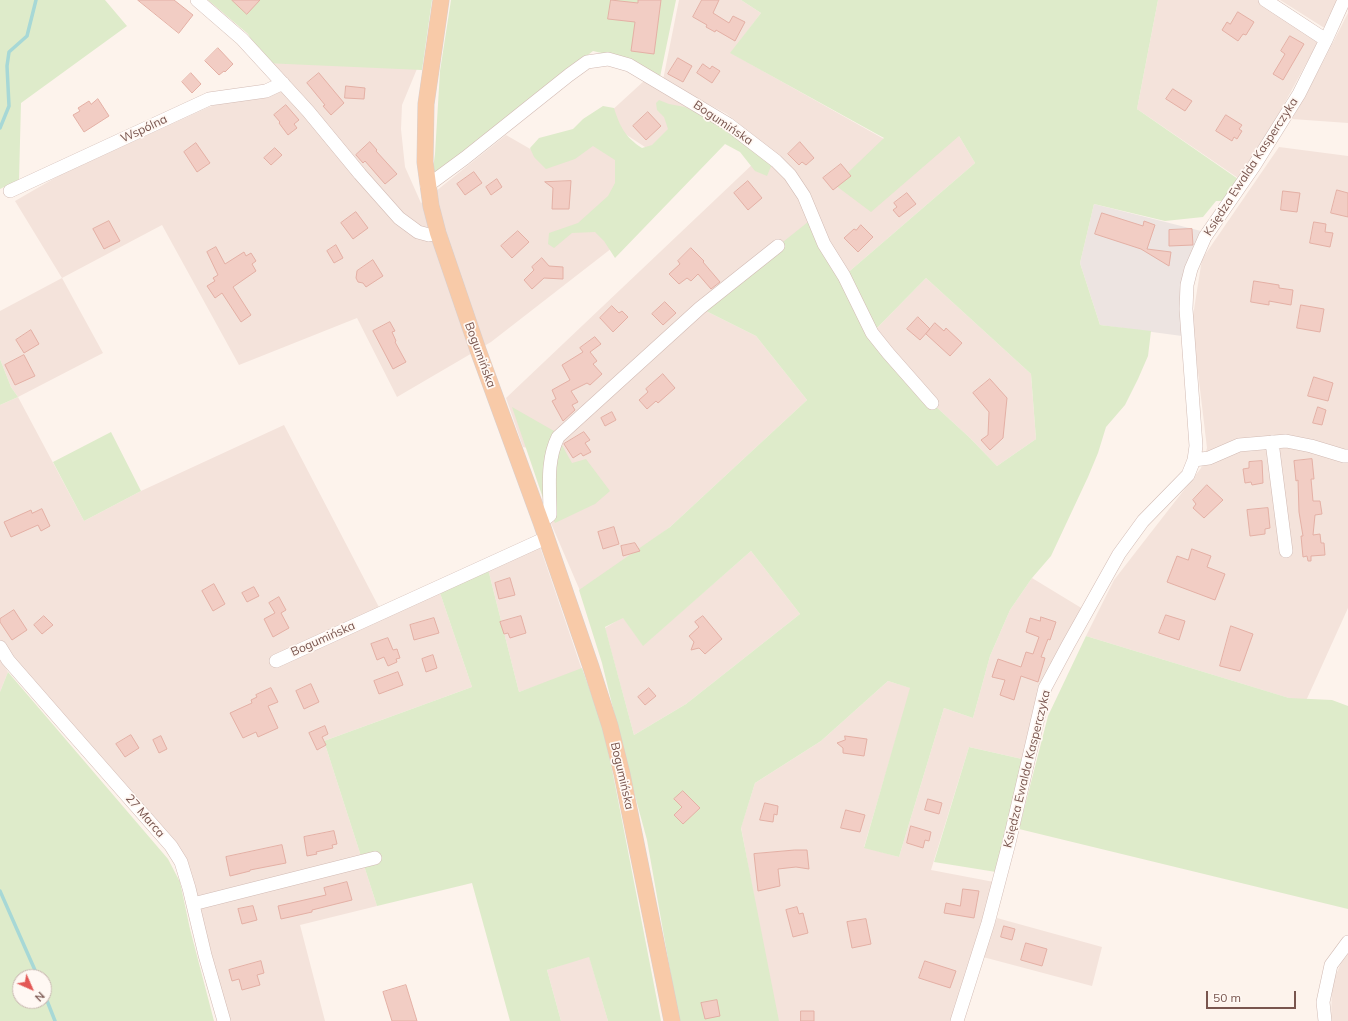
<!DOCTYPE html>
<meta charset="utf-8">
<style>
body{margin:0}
#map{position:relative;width:1348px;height:1021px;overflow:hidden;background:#fdf3ec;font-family:Mulish,sans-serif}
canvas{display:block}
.north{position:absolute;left:12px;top:969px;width:40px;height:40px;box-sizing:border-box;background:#fff8f3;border:1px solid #c9b7b1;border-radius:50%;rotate:135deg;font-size:11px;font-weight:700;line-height:16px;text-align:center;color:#79554e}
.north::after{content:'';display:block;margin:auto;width:14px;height:18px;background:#e35855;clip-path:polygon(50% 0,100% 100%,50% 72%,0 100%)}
.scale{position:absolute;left:1206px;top:991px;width:90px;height:18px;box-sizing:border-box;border:2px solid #79554e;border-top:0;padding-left:5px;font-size:12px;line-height:14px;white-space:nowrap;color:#79554e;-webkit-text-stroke:3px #fff8f3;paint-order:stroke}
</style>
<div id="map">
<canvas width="1348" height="1021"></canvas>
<div class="north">N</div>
<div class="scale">50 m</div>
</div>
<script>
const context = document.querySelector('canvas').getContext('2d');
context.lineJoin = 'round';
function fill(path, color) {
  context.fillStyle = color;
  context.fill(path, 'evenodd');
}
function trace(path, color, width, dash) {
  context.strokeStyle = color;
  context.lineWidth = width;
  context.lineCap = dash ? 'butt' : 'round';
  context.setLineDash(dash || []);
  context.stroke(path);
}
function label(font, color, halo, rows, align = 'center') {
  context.font = font + ' Mulish,sans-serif';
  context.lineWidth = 3.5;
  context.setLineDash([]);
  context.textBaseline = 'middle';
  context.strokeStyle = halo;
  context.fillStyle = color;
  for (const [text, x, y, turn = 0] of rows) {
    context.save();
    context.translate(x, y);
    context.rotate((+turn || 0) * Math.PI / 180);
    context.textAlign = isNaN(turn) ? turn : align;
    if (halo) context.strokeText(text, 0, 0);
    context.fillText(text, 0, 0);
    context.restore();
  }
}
fill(new Path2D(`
 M679,0H741L761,13L731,53L884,139L959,136L975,163L844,276L700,308L756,336L807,400L670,527L581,593L550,521L533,449L523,447L506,398L756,161L685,113L651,151L604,120L624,166L612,248L491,342L397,397L357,318L239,365L162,225L62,278L103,353L18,397L84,521L141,491L284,425L382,613L438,587L472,687L324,741L377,906L300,925L325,1021H226L181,862L0,647V405L18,397L11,387L0,359V311L62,278L15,201L60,175L209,107L263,91L282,83L264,63L419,64L402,105L401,129L405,167L421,203L506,135L539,154L609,113L645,80L720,129L772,150L727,114L663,80Z
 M1158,0H1261L1319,40L1276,119L1238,178L1137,109Z
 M1280,0H1339L1326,29Z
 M1348,13V123L1292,119L1321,66Z
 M1279,147L1348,156V608L1305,703L1086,636L1114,580L1201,468L1207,448L1192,322L1202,259Z
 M926,278L1031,374L1036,439L997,466L970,438L932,403L872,333Z
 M539,544L582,670L519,692L487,565Z
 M751,551L800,614L686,704L634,735L605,628L623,617L643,645Z
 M1032,578L1083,609L1022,759L969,747L931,870L994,882L952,1021H777L741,827L755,783L821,741L888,681L911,688L864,847L899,857L944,708L973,718L990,656L1010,610Z
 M0,659L8,672L0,692Z
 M997,918L1102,947L1092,986L983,957Z
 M1348,951V1021H1331L1332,984L1344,956Z
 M589,956L608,1021H561L547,970Z`), '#f4e3db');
fill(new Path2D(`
 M1094,204L1205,232L1182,336L1100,325L1080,263Z`), '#ede4e1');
fill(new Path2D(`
 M0,0H105L127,26L21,103L19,180L0,189Z
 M208,0H432L422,70L264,63L248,34Z
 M451,0H676L660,77L627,59L593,51L432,176L435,154L440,71Z
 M741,0H1158L1137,109L1238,179L1224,201H1216L1203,217L1165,221L1094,204L1080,263L1100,325L1151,331L1148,356L1138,379L1125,405L1106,427L1098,453L1088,477L1051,556L1032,578L1010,610L990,656L973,718L944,708L899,857L864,848L910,688L888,681L821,741L755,783L741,828L779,1021H679L647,840L627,766L602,663L579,590L670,527L807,400L756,336L700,308L813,218L844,276L975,163L959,136L871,212L835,185L884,138L730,53L761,13ZM926,278L1031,374L1036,439L997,466L970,438L932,403L872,333ZM751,551L800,614L686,704L634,735L605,627L623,618L643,646Z
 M659,100L669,104L685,107L716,122L772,164L767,176L755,171L740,152L725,144L615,258L604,241L595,232L572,233L554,248L548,244L549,233L578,223L608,196L615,183V160L593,146L575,159L546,169L534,157L530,148L539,138L573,129L583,119L603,106L614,108C620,127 625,137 642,148L652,145L668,129L664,117L657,110L656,103Z
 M0,359L11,387L18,397L0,405Z
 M512,407L554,431L572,463L586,459L610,491L595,504L555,523L545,504Z
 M111,432L141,491L84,521L53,462Z
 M487,565L519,692L582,668L602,724L613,774L661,1021H608L589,957L547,970L561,1021H510L472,883L377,906L324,741L472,687L438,587Z
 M1086,636L1289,698L1332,700L1348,706V909L1019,829L1048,716Z
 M8,672L168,859L180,882L190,929L214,1021H0V692ZM20,977H44V1001H20Z
 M969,747L1022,759L996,872L934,862Z`), '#deebca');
trace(new Path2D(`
 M0,128L9,106L7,66L9,52L27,36L36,0
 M0,891L38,977
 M44,993L55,1021`), '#a7d8d6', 3.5);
const building = new Path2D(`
 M138,0H174L193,15L179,33Z
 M232,0H260L247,14Z
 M611,0L638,3V0H661L654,54L631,51L635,22L608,19Z
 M702,0H719L713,13L729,23L733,16L745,22L735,41L716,30L715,32L706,27L707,25L693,17Z
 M1238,12L1254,22L1246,35L1243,34L1238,41L1222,30L1227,22L1230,24Z
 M1290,36L1304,44L1283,80L1273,74L1285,54L1281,51Z
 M218,48L233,64L225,72L224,71L219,75L205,61Z
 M678,58L692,66L683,82L668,74Z
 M703,64L710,69L712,66L720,71L712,83L697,73Z
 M191,73L201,84L192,93L182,82Z
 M319,73L344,103L331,115L323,106L325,105L307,83Z
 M346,86L365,88L364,99L345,98Z
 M1173,89L1192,101L1185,111L1166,99Z
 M98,99L109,116L84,132L73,115L80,111L78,108L89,101L91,104Z
 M286,105L299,120L294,124L297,128L288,135L279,123L280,122L274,115Z
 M648,112L661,126L646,140L633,126Z
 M1226,115L1242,125L1239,129L1242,131L1237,139L1234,137L1232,141L1216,131Z
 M370,142L377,150L376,151L397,174L385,184L365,161L363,163L356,155Z
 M800,142L814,158L806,165L802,162L799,165L788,154Z
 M196,143L210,163L197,172L184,152Z
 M275,148L282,155L271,165L264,158Z
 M841,164L851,176L833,190L823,178Z
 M474,172L482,183L465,195L457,184Z
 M497,179L502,187L491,195L486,187Z
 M571,181L569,209H552L553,188L545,182Z
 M748,181L762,198L748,210L734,193Z
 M1337,190L1348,193V217L1331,213Z
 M1283,191L1300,193L1297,212L1281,210Z
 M907,193L916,204L899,217L893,210L897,207L894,203Z
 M356,212L368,228L353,239L341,223Z
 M1102,213L1143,226L1144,221L1155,225L1147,249L1171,252L1169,266L1141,249L1095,234Z
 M109,221L120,241L104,249L93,229Z
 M1314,222L1326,224L1325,232L1333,233L1330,247L1310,243Z
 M861,225L873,237L858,252L844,238L854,229L856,230Z
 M1192,229L1193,245L1169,246V230Z
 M518,231L529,242L512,258L501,246Z
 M336,245L343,258L334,263L327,251Z
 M216,247L225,264L244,252L246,256L251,253L256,261L252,264L256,271L233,287L251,315L241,322L222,293L215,298L207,286L215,281L213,278L218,275L207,252Z
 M691,248L704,261L703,262L720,282L711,289L698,274L691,281L687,278L679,284L669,274L680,264L678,261Z
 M542,258L549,266L563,267V279L544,278L532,289L524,280L534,270L532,267Z
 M373,260L383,276L366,287L363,283L358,282L356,278L357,271Z
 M1254,281L1279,285V288L1293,290L1291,305L1269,301V305L1251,302Z
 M665,302L676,313L663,325L652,314Z
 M1301,305L1324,309L1320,332L1297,328Z
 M612,306L619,313L622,311L628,317L613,332L600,318Z
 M918,317L930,329L920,340L907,329Z
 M390,322L395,331L392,332L396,341L395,342L406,362L393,369L373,331Z
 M935,323L944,331L946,328L962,343L950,356L926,334Z
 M31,330L39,344L24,353L16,340Z
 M595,337L601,344L590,352L597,361L593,364L602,374L590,385L587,383L571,391L578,402L572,405L575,410L563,421L552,401L556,399L552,390L570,380L562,365L583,352L580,348Z
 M24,355L35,376L15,385L5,365Z
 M663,374L675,388L658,403L656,401L647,409L639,400L648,392L646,389Z
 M1314,377L1333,383L1328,401L1308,396Z
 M990,379L1007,398L1003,438L990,450L981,440L988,435L989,412L973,393Z
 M1318,407L1326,410L1322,425L1313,423Z
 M612,412L616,420L605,426L601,418Z
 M584,432L590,440L585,443L591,452L583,456L581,453L573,458L564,444Z
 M1312,459L1314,479H1311L1313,501H1320L1322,514L1315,515L1313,535L1320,534L1321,543H1324L1325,555L1311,556V561H1308L1307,556L1303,557L1301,536H1303L1299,512L1298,480L1296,481L1294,461Z
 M1262,461L1263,483L1252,485L1251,482L1245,483L1243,469L1249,468V462Z
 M1207,485L1223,500L1204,518L1193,508L1196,504L1193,500Z
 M1268,508L1270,528L1265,529V534L1250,536L1247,510Z
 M42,509L50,526L41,531L38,525L11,537L4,522L31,510L32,513Z
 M614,527L619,544L603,549L598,532Z
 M635,543L640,551L623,556L621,546Z
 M1192,549L1211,556L1207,567L1225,574L1215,600L1167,582L1177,556L1188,560Z
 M510,578L515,595L499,599L495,583Z
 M214,584L225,604L213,611L202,591Z
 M254,587L259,596L247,602L242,593Z
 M279,597L286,610L281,613L289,628L273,637L264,619L275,613L269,603Z
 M14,610L27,630L12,640L0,622V619Z
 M1166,615L1185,621L1179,640L1159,633Z
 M44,616L53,625L42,634L34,625Z
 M521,616L526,633L510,638L508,633L504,634L500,622Z
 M703,616L722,639L705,654L699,648L691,650L694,642L689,636L699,627L695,622Z
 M1041,617L1056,622L1050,640L1048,639L1041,657L1045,658L1038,682L1021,676L1014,700L1000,695L1005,680L992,677L998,659L1021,667L1026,652L1033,654L1039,637L1026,632L1030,618L1040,621Z
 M434,618L439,633L414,640L410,625Z
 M1231,626L1253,634L1240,671L1220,666Z
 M388,638L393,650L397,649L400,658L396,659L397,662L388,666L384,657L377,660L371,644Z
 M433,655L437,668L426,672L422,659Z
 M398,672L403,685L379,694L374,681Z
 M311,684L319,702L304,709L296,691Z
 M271,688L278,702L268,706L278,728L258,737L256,732L243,738L230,713L252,703L251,700L257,697L256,695Z
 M649,688L656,696L645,705L638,697Z
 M325,726L328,734L322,737L326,745L317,750L309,733Z
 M131,735L139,748L125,757L116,744Z
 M161,736L167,749L159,753L153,740Z
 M845,736L867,739L864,756L843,753V748L837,743L845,740Z
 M683,791L700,808L683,824L674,815L682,807L674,799Z
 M928,799L942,803L939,814L925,810Z
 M765,803L778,806L777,815L774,814L773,822L760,820Z
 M846,810L865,815L860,832L841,828Z
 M911,826L931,832L929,841L925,840L923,848L907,843Z
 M334,831L337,844L332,845L333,848L316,852L317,854L307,856L304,837Z
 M282,845L286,863L250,870V871L230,876L226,857Z
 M795,850H807L809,869L796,867L778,869L780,886L758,891L754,854Z
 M347,882L352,900L312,910V912L281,919L278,906L326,895L324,888Z
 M963,889L979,891L974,918L944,913L946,903L960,906Z
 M253,906L257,920L242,924L238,909Z
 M797,907L799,914L803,913L808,933L793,937L786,910Z
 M866,919L871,944L852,948L847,922Z
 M1004,926L1015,929L1012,940L1001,937Z
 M1026,943L1047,949L1042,966L1021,960Z
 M261,961L264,973L257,975L260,985L242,990L239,979L232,981L229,970Z
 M925,961L956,971L950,988L919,978Z
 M406,985L417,1021H392L383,992Z
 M717,1000L720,1016L705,1019L701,1003Z
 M801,1011H814V1021H801Z`);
fill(building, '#f2cdc4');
trace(building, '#e4b0a5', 1);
const minor = new Path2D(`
 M197,0L242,39L308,111L360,174L399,218L418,232L429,235L438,233
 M1265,0L1326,40
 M427,186L465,158L569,75L587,62L608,59L629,65L728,124L776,161L790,175L804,196L824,244L844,276L872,333L888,353L932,403
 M10,191L209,99L266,91L283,83
 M1272,442L1286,551
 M1194,460L1209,458L1239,445L1286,441L1311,446L1344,456H1348
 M541,522L550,515C550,488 546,461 558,437L700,308L778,246
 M0,647L8,660L63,723L171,846L181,862L189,888L205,955L224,1021
 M276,661L546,538
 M193,904L375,858
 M957,1021L988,923L1009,843L1045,688L1068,645L1119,554L1143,521L1188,475L1194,460L1196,446L1186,309L1187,285L1191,269L1205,237L1254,166L1299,94L1326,40L1344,0
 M1325,1021L1323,1002L1331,965L1348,942`);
const major = new Path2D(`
 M441,0L426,104L425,162L431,206L438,233L478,350L541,522L591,667L610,726L622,774L672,1021`);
trace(minor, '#d2bbb4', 14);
trace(major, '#d9cfcd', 17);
trace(minor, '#fff', 13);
trace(major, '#f8caa8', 16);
label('12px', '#79554e', '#fff8f3', [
 ["Bogumińska",723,123,34],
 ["Wspólna",144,129,-25],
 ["Księdza Ewalda Kasperczyka",1251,167,-57],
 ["Bogumińska",480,355,70],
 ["Bogumińska",323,639,-24],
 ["Księdza Ewalda Kasperczyka",1027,769,-76],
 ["Bogumińska",622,776,77],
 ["27 Marca",145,816,49]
]);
</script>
